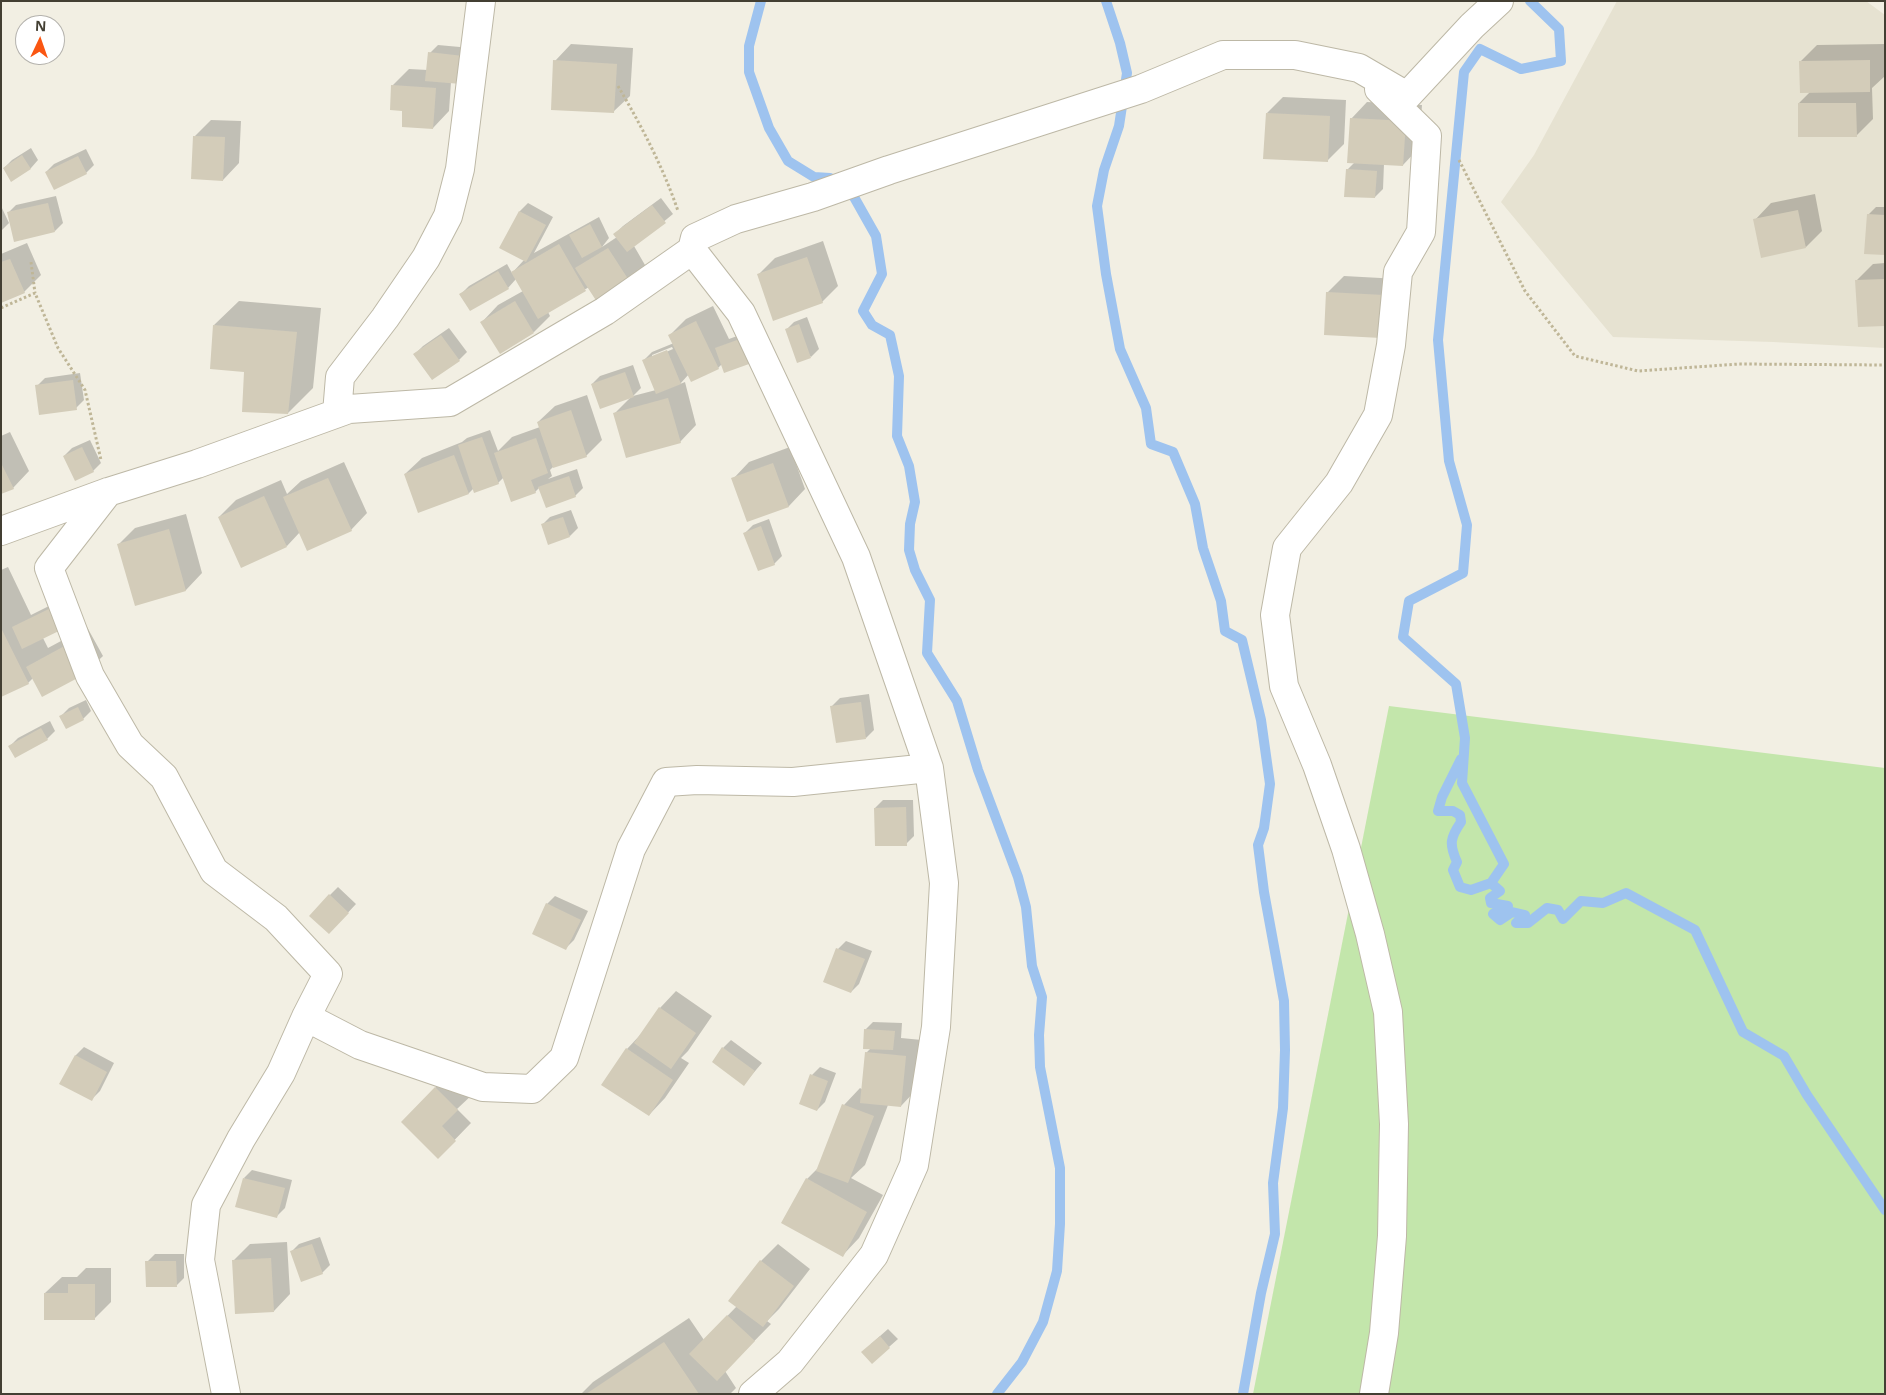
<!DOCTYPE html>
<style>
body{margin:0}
#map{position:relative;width:1886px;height:1395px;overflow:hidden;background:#f2efe3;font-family:"Open Sans",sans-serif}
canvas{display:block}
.frame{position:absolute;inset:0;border:2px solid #433f33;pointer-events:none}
.north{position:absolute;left:15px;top:15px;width:50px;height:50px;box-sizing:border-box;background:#fff;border:1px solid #b4b2ad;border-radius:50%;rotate:3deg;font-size:14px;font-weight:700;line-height:20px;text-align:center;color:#433f33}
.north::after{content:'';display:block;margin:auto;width:18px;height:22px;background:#fa5612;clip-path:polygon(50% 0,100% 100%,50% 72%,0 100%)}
</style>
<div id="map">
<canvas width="1886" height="1395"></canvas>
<div class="frame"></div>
<div class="north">N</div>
</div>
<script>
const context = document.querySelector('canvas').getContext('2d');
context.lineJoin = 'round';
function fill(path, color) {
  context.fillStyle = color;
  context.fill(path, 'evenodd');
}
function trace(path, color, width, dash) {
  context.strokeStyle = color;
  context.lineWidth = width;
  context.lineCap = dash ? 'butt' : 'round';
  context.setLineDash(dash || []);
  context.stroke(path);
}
fill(new Path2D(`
 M1617,1H1866L1885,15V348L1773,342L1613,337L1501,202L1534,155Z`), '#e6e2d1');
fill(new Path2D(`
 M1389,706L1885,768V1394H1253Z`), '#c3e6ab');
fill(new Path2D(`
 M571,44L633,48L630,96L613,112L555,61Z
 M1885,44V76L1872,88L1873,119L1856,136L1799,103L1810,92L1800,62L1817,45Z
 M438,45L471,48L451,82L449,111L433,128L404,110L392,86L409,69L428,70L430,53Z
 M1283,97L1346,100L1344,144L1327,161L1267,113Z
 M1367,102L1422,105L1419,148L1403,165L1384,164L1383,189L1375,197L1347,170L1355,162L1351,119Z
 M211,120L241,121L239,163L223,180L195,136Z
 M31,148L38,160L31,168L12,180L4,168L12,160Z
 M86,149L94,165L86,173L46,172L54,164Z
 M1815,194L1822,231L1806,247L1755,220L1771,203Z
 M56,196L63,223L55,231L8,213L16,205Z
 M661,198L673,214L634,246L645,265L629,281L589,287L548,312L550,316L534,332L482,322L498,305L523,291L516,279L508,288L461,294L469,286L507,264L512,273L524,260L501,248L520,211L528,203L553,217L534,253L599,217L609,238L602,247L617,237L615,234L623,226Z
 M1,206L9,223L1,231Z
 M1876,207H1885V254L1868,215Z
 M823,241L838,286L822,302L758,275L775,258Z
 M27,243L41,275L24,292L1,302V254Z
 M1885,263V325L1857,280L1873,264Z
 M1344,276L1399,279L1397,320L1327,293Z
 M239,301L321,308L313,388L288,413L245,371L214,325Z
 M713,306L729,339L748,332L756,355L748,363L722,364L718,368L689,374L680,384L685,382L696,425L680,442L615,413L632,396L592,384L600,376L633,365L641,388L633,396L656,390L644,360L652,352L674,343L670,335L686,319ZM672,347L673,349L652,358V355Z
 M807,317L819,349L811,357L786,330L794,322Z
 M449,328L467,352L459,360L415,354L423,346Z
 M80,373L84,400L76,408L37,386L45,378Z
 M587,395L602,440L586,456L554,466L550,470L552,476L548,479L577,469L583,488L575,496L540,487L535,492L504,477L498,483L474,488L469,493L419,511L405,474L422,458L462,442L467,438L490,430L498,451L512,437L540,427L538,422L555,406Z
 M10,432L29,471L13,488L1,493V436Z
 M90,440L101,463L93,471L64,456L72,448Z
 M790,447L805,489L789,506L748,521L733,479L749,462Z
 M344,462L367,513L351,530L300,532L287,546L219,517L236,500L281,480L287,494L301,481Z
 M571,510L578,528L570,536L542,525L550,517Z
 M186,514L202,573L186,590L136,604L118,545L135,528Z
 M769,519L782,556L774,564L745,533L753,525Z
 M8,567L31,615L63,599L43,638L48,648L87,627L103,656L86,672L33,678L28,683L1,696V570Z
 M869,694L874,730L866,738L832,706L840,698Z
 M86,700L91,711L83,719L61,716L69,708Z
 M50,721L55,731L47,739L10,746L18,738Z
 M883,800H913L914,836L906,844L875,808Z
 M338,887L356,904L329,933L330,895Z
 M555,896L588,911L574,940L566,948L547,904Z
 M846,941L872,951L859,984L851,992L838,949Z
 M676,991L712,1016L688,1051L681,1058L689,1063L665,1098L649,1115L627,1049L642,1033L660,1008Z
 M873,1022L902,1023L901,1038L922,1040L917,1089L901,1106L888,1105L865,1165L851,1178L883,1195L859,1238L843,1255L807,1179L820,1166L844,1105L860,1088L863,1090L866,1053L871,1048L865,1030Z
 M731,1040L762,1063L744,1084L723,1048Z
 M84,1047L114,1063L100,1091L92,1099L61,1083L76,1055Z
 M820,1067L836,1073L825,1102L817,1110L812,1075Z
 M452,1071L474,1093L457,1109L471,1123L438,1157L435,1088Z
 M252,1170L292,1180L285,1208L277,1216L244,1178Z
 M320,1237L330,1265L322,1273L291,1252L299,1244Z
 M287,1242L290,1294L274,1311L233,1261L250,1244Z
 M778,1244L810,1269L779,1309L767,1321L771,1324L725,1371L736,1388L730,1394H581L593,1382L689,1318L704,1340L737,1306L730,1300L761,1261Z
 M155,1254H184V1278L176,1286L147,1262Z
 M86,1268H111V1302L94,1319L45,1293L62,1277H77Z
 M888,1329L898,1339L872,1362L871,1344Z`), '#0003');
trace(new Path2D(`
 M761,1L749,46V72L769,128L788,161L814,177L830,178L854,197L876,236L882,274L863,311L872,325L890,335L899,376L897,436L909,466L915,502L910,524L909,550L915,570L930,600L927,653L957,701L978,770L1018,877L1026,907L1032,966L1042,997L1039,1035L1040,1067L1060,1168V1224L1057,1271L1043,1322L1022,1362L997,1394
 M1106,1L1120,43L1127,73L1119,126L1104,170L1097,206L1106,274L1120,349L1146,408L1151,444L1173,452L1195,504L1203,548L1221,601L1225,631L1242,640L1261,720L1270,784L1264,828L1258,845L1264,892L1284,1001L1285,1050L1283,1108L1273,1183L1275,1234L1261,1293L1243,1394
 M1530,1L1559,29L1561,61L1521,69L1480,49L1464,72L1438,340L1449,461L1467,525L1463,573L1409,601L1403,637L1456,684L1465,738L1462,783L1504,864L1491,883L1500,891L1490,898L1491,903L1508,906L1493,914L1500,920L1512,912L1525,915L1516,923H1528L1547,908L1558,910L1563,919L1581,901L1603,903L1626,893L1695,930L1743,1032L1784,1056L1807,1095L1885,1210
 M1461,759L1442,797L1438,811H1453L1460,815L1461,822C1450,838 1449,844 1457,862L1453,870L1460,887L1471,890L1491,883`), '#9ec3ef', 10);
fill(new Path2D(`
 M428,52L463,56L461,84L425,81Z
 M553,60L617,64L614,113L551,110Z
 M1870,60V92L1800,93L1799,61Z
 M391,85L436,88L433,129L402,127V111L390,110Z
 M1798,103H1856L1857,137H1798Z
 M1266,113L1330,116L1328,162L1263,159Z
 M1350,118L1406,121L1403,166L1347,163Z
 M193,136L225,137L223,181L191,179Z
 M22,155L31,169L11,182L3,168Z
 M78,156L87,174L54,190L45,172Z
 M1346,169L1377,171L1375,198L1344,197Z
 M48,203L55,232L14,242L7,212Z
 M652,205L666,223L627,252L613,234Z
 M1798,210L1806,248L1761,258L1753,219Z
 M519,211L546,225L526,262L499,248Z
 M1867,214L1885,215V255L1864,254Z
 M590,224L602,247L582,258L569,235Z
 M559,244L586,291L538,319L511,272Z
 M608,248L630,282L597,302L575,268Z
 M807,257L823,303L773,321L757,274Z
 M10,259L25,293L1,303V262Z
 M498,271L509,289L470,311L459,294Z
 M1885,279V326L1858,327L1855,280Z
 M1326,292L1383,295L1381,338L1324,335Z
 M515,301L534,333L500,354L480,322Z
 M696,321L719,369L691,382L668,335Z
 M799,324L811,358L797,363L785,329Z
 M213,325L297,332L288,414L242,412L244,372L210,369Z
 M441,335L460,361L432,380L413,354Z
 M740,339L749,364L724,373L715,348Z
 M667,350L681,384L656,394L642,360Z
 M625,372L634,397L600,409L591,384Z
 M73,380L77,410L39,415L35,385Z
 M668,398L681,443L626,458L613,413Z
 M571,410L587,457L553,468L537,422Z
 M482,437L499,484L474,493L458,445Z
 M536,438L548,473L531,480L536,493L511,502L494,453Z
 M82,447L94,472L75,481L63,456Z
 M454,455L469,494L418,513L404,474Z
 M1,463L14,489L1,494Z
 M773,463L789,507L747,522L731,478Z
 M569,476L576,497L546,508L538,487Z
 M328,478L352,531L307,551L283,497Z
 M264,496L287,547L241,568L218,517Z
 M563,517L570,537L548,545L541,524Z
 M761,526L775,565L758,571L743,533Z
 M169,529L186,591L135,606L117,544Z
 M55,606L65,628L22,649L12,627Z
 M1,628L29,684L1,697Z
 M70,643L87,673L42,697L26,667Z
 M861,702L866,739L836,743L830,706Z
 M78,707L84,720L66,729L59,716Z
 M41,728L48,740L15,758L8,746Z
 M906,807L907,846H875L874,808Z
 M329,894L349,913L329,934L309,916Z
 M546,903L581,920L566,950L532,934Z
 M836,948L865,959L851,993L823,982Z
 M659,1007L696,1033L671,1069L634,1043Z
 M864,1029L895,1031L893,1050L863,1049Z
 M722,1047L755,1071L744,1086L712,1062Z
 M626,1048L673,1080L649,1116L601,1085Z
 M865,1052L906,1056L901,1107L860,1103Z
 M75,1055L107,1072L92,1101L59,1084Z
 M810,1074L828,1081L817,1111L799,1104Z
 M435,1087L458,1110L442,1126L456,1141L438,1159L401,1122Z
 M842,1104L874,1116L848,1183L816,1171Z
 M243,1178L285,1188L277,1218L235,1207Z
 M806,1178L867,1212L843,1257L781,1223Z
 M312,1244L323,1274L301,1282L290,1251Z
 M271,1258L274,1312L235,1314L232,1260Z
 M760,1260L794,1286L763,1327L728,1301Z
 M145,1261H176L177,1287H146Z
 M68,1284H95V1320H44V1293H68Z
 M727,1315L755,1341L717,1381L689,1354Z
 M880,1336L890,1348L872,1364L861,1352Z
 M664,1342L699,1394H586Z`), '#d3ccb9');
const minor = new Path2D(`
 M692,250L741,313L856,557L929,768L944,883L936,1027L914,1165L874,1255L790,1362L753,1394
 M337,413L340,377L385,318L426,258L448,216L460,169L481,1
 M108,492L49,568L90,676L130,745L164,777L214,871L276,918L328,974L306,1017L281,1073L241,1139L206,1205L200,1260L226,1394
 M1,531L108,492L197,464L349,409L450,402L605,311L692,250L695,238L736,219L813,197L889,170L1141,89L1223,55H1295L1359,68L1407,96L1472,26L1499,1
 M306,1017L360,1045L483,1087L532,1089L564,1058L631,849L666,782L697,780L793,782L929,768
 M1374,1394L1384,1333L1392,1236L1394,1124L1388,1012L1370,934L1346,849L1317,765L1284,686L1275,615L1287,548L1339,483L1378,415L1391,345L1398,272L1421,232L1427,136L1379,89`);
trace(minor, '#bdb8a6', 30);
trace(new Path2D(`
 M618,86C642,127 663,167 678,211
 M1459,160L1525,291L1575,356L1638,371L1739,364L1885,365
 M31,262L35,293
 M1,308L35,293L58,348L85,390L101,460`), '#bfb697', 3, [2.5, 2.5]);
trace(minor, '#fff', 28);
</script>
